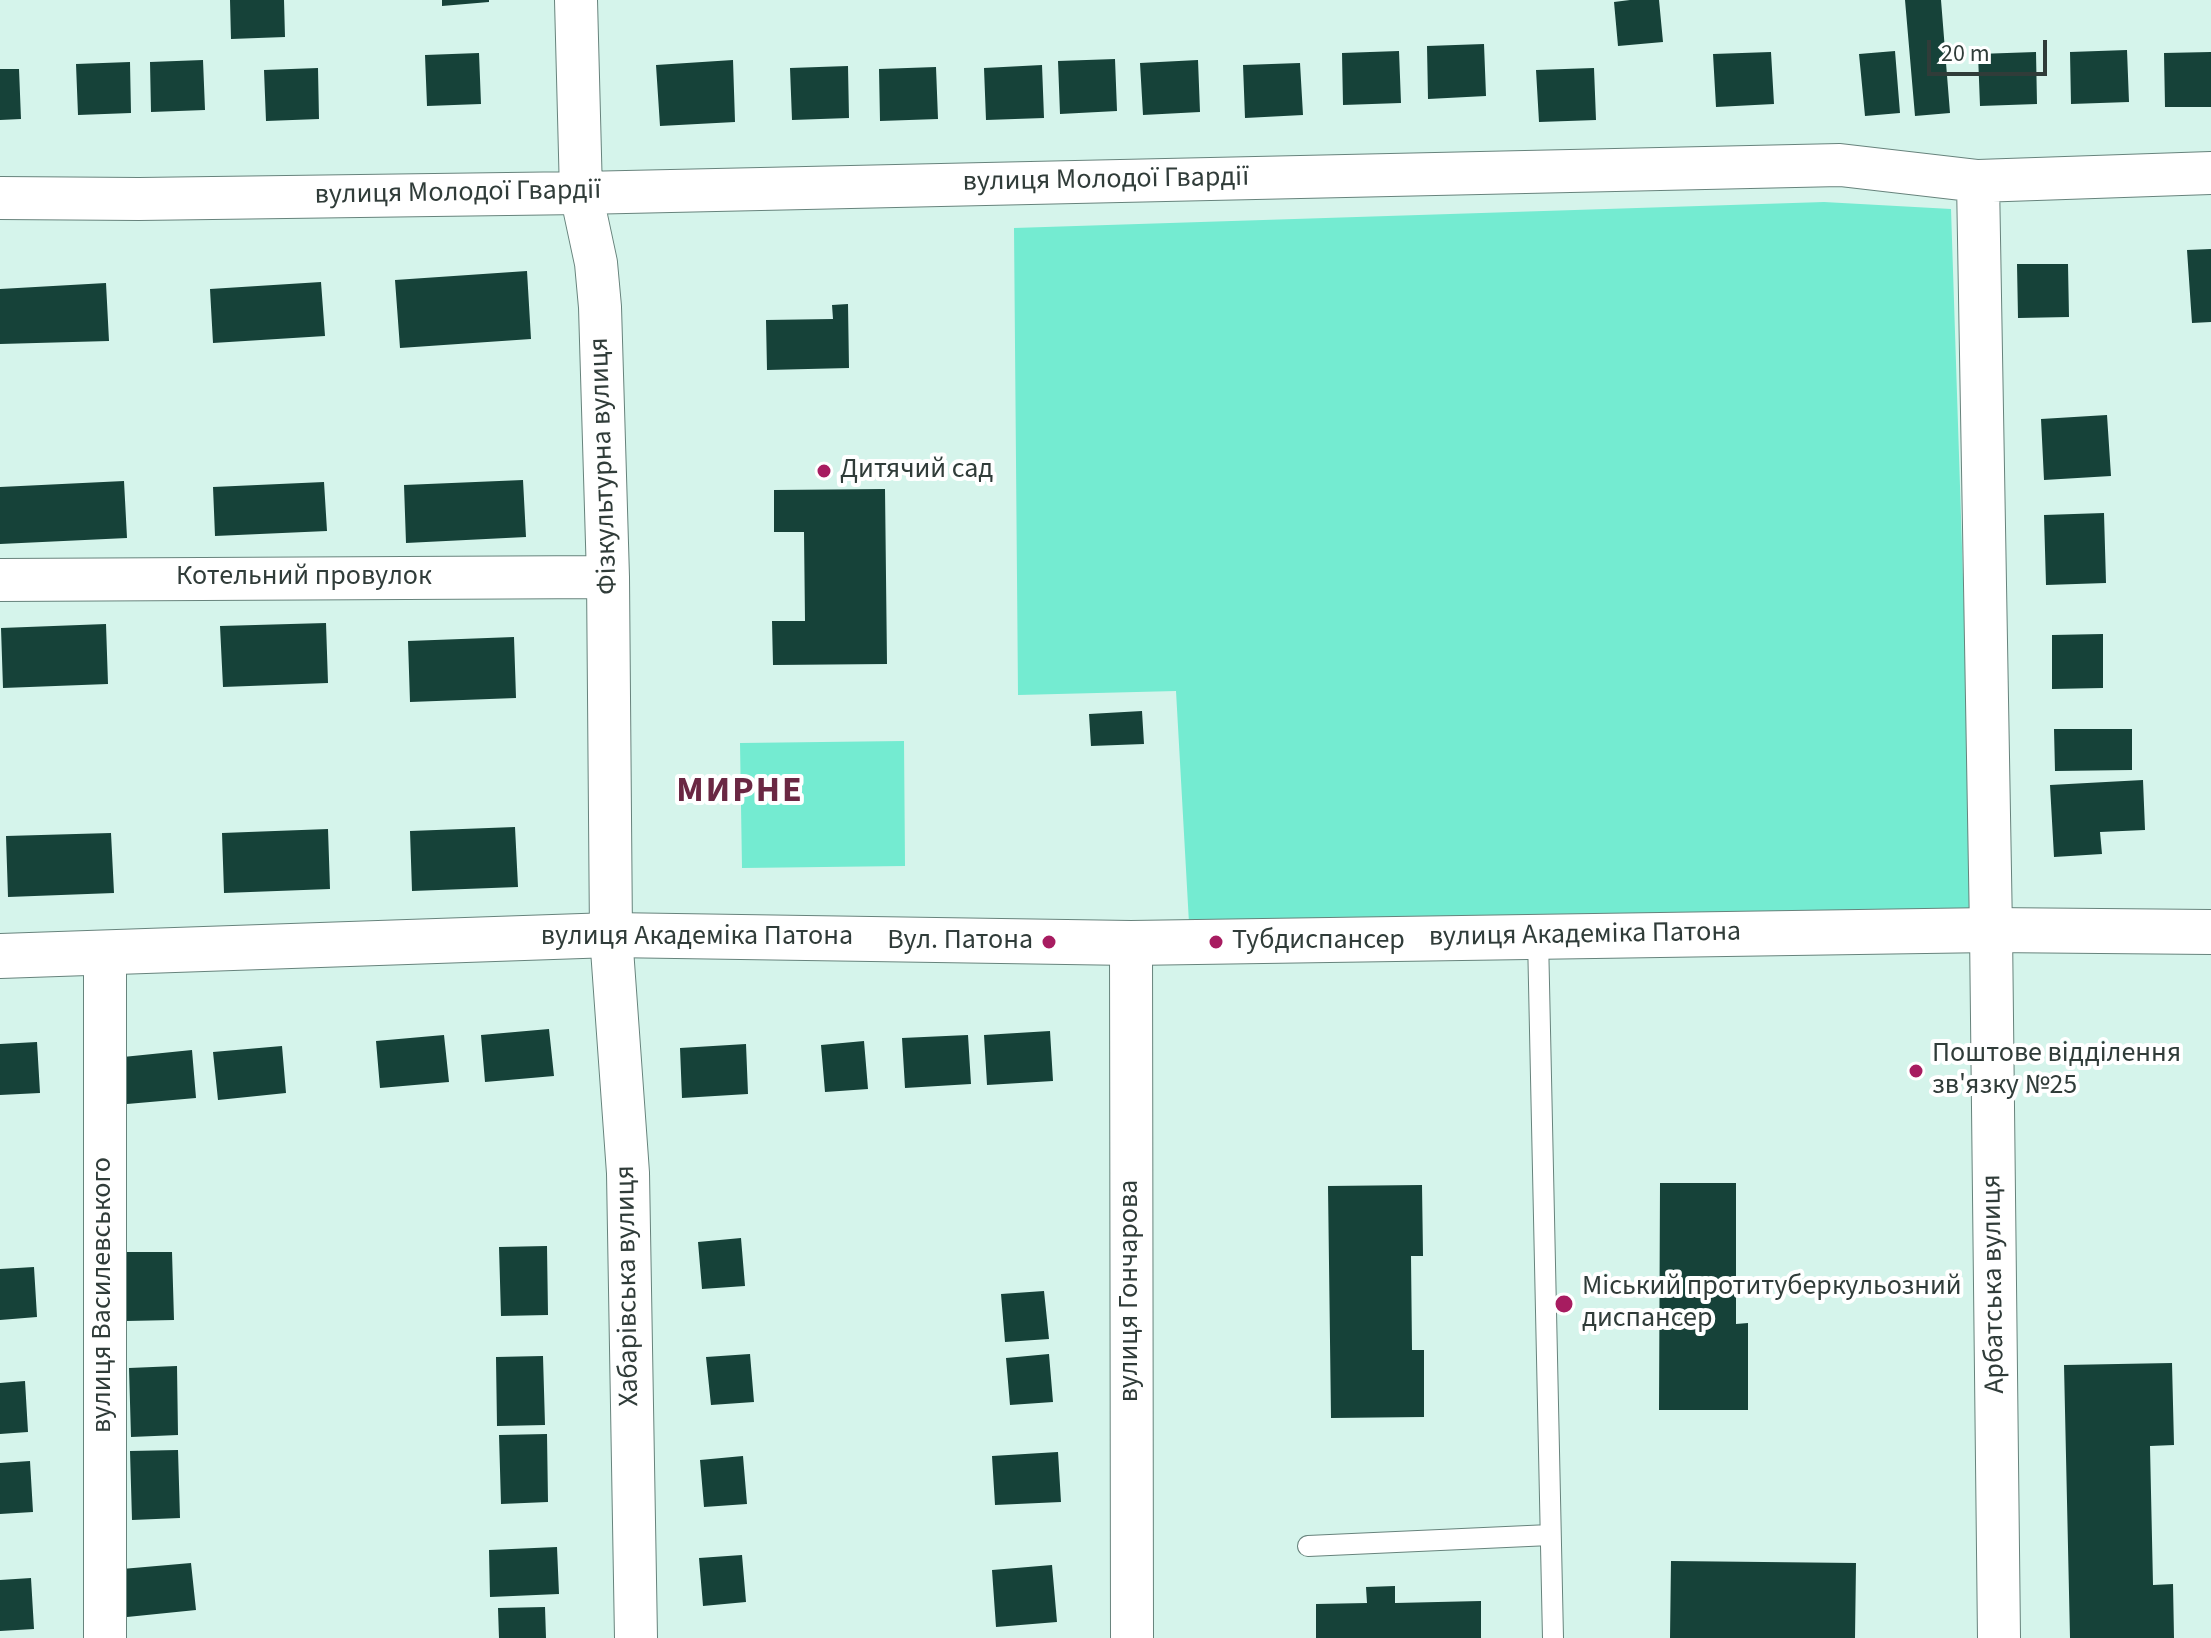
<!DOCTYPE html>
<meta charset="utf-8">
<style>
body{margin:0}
#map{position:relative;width:2211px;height:1638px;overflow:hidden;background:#d5f4eb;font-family:"Source Sans 3",sans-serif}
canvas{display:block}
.scale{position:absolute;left:1927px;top:40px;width:120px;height:36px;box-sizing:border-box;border:4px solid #303c39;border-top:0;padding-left:10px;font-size:24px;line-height:28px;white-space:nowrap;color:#303c39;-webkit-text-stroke:6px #fff;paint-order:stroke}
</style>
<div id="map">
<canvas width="2211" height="1638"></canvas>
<div class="scale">20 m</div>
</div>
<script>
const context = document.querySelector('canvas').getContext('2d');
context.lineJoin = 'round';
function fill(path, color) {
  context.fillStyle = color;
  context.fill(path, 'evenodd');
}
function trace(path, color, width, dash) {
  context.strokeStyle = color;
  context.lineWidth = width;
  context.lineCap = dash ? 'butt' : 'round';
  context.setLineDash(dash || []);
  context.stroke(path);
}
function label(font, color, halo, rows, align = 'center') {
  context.font = font + ' "Source Sans 3",sans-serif';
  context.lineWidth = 8;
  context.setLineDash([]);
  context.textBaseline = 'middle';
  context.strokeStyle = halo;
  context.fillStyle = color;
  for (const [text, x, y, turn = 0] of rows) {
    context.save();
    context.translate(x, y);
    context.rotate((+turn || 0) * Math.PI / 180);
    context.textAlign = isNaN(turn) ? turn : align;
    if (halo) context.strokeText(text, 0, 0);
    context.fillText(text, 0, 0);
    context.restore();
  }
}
fill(new Path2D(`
 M1824,202L1951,209L1974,917L1189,923L1176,691L1018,695L1014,228Z
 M904,741L905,866L742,868L740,743Z`), '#74ebd1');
fill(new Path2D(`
 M230,0H284L285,37L231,39Z
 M442,0H489V2L442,6Z
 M1630,0H1659L1663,42L1618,46L1614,2Z
 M1905,0H1941L1950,113L1915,116Z
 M1484,44L1486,96L1428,99L1427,46Z
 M2127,50L2129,102L2071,104L2070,52Z
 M1399,51L1401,103L1343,105L1342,53Z
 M1895,51L1900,113L1865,116L1859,54Z
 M1771,52L1774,104L1716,107L1713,54Z
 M2036,52L2037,104L1980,106L1978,54Z
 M2211,52V107H2165L2164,53Z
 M479,53L481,104L427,106L425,55Z
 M1115,59L1117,111L1060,114L1058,61Z
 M203,60L205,110L151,112L150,62Z
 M733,60L735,122L660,126L656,65Z
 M1198,60L1200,112L1143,115L1140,63Z
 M130,62L131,113L78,115L76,64Z
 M1300,63L1303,115L1245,118L1243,65Z
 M1042,65L1044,118L986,120L984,68Z
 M848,66L849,118L792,120L790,68Z
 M936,67L938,119L880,121L879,69Z
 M318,68L319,119L266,121L264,70Z
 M1594,68L1596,120L1539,122L1536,70Z
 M0,69H19L21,119L0,120Z
 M2211,249V322L2192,323L2187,250Z
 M2017,264H2068L2069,317L2018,318Z
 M527,271L531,339L400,348L395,280Z
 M321,282L325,336L213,343L210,289Z
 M106,283L109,341L0,344V289Z
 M848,304L849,368L767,370L766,320L833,319L832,305Z
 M2107,415L2111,476L2044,480L2041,419Z
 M523,480L526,537L406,543L404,485Z
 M124,481L127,538L0,544V487Z
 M324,482L327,531L215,536L213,487Z
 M885,489L887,664L773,665L772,621H805L804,532H774V490Z
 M2104,513L2106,583L2046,585L2044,515Z
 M326,623L328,683L223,687L220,626Z
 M106,624L108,684L3,688L1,628Z
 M2103,634V688L2052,689V635Z
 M514,637L516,698L410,702L408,641Z
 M1142,711L1144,744L1091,746L1089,714Z
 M2054,729H2132V770L2055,771Z
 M2143,780L2145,830L2100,832L2102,854L2054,857L2050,785Z
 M515,827L518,887L412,891L410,831Z
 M328,829L330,889L224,893L222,833Z
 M111,833L114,893L8,897L6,836Z
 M549,1029L554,1076L485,1082L481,1035Z
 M1050,1031L1053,1081L987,1085L984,1035Z
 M444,1035L449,1082L380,1088L376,1041Z
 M968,1035L971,1084L905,1088L902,1038Z
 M864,1041L868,1089L825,1092L821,1045Z
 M37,1042L40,1093L0,1095V1044Z
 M746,1044L748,1094L682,1098L680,1048Z
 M282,1046L286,1093L218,1100L213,1052Z
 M192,1050L196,1098L127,1104L123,1057Z
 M1660,1183H1736V1324L1748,1323V1410H1659Z
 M1422,1185L1423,1256H1411L1412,1350H1424V1417L1331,1418L1328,1186Z
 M741,1238L745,1286L702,1289L698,1242Z
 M547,1246L548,1315L501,1316L499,1247Z
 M125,1252H172L174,1320L126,1321Z
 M34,1267L37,1317L0,1320V1269Z
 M1044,1291L1049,1339L1005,1342L1001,1294Z
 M750,1354L754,1402L711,1405L706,1357Z
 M1049,1354L1053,1402L1010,1405L1006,1358Z
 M543,1356L545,1425L497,1426L496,1357Z
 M2172,1363L2174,1445L2150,1446L2153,1585L2173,1584L2174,1638H2070L2064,1365Z
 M177,1366L178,1435L131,1437L129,1368Z
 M25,1381L28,1432L0,1434V1383Z
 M547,1434L548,1502L501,1504L499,1435Z
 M178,1450L180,1518L132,1520L130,1451Z
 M1058,1452L1061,1502L995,1505L992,1456Z
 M743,1456L747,1504L704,1507L700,1460Z
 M30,1461L33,1512L0,1514V1463Z
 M557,1547L559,1594L490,1597L489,1550Z
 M742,1555L746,1602L703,1606L699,1558Z
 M1671,1561L1856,1563L1855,1638H1670Z
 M191,1563L196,1610L127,1617L122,1569Z
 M1052,1565L1057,1622L996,1627L992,1570Z
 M31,1578L34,1629L0,1631V1580Z
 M1395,1586V1603L1481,1601V1638H1316V1604L1367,1603L1366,1587Z
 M545,1607L546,1638H499L498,1608Z`), '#164239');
const lane = new Path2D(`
 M1538,937L1553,1638
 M1308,1546L1550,1535`);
const street = new Path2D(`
 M576,0L581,193L596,263L600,307L608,577L611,935L628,1173L636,1638
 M1978,181L1991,930L1999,1638
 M0,198L139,199L581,193L1840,165L1978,181L2211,173
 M0,580L608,577
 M1131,943L1132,1638
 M105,1638V952`);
const secondary = new Path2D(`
 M0,956L611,935L1131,943L1991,930L2211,932`);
trace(lane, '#67837c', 22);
trace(street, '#67837c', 44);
trace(secondary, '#67837c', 46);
trace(lane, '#fff', 20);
trace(street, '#fff', 42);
trace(secondary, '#fff', 44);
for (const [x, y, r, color] of [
 [824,471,8,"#a71c60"],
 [1049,942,8,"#a71c60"],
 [1216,942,8,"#a71c60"],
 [1916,1071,8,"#a71c60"],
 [1564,1304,10,"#a71c60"]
]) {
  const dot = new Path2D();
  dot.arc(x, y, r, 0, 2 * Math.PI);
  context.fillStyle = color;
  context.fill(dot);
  trace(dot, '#fff', 3);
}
label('28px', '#303c39', '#fff', [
 ["вулиця Молодої Гвардії",1106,181,-1],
 ["вулиця Молодої Гвардії",458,194,-1],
 ["Фізкультурна вулиця",605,466,-92],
 ["Котельний провулок",304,578],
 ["вулиця Академіка Патона",1585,936,-1],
 ["вулиця Академіка Патона",697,938],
 ["Арбатська вулиця",1995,1284,-91],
 ["Хабарівська вулиця",629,1286,-91],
 ["вулиця Гончарова",1131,1291,-90],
 ["вулиця Василевського",104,1295,-90]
]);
label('28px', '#303c39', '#fff', [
 ["Дитячий сад",840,471],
 ["Вул. Патона",1033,942,"right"],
 ["Тубдиспансер",1232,942],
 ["Поштове відділення",1932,1055],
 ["зв'язку №25",1932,1087],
 ["Міський протитуберкульозний",1582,1288],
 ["диспансер",1582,1320]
], 'left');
context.letterSpacing = '2px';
label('bold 36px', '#6a2743', '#fff', [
 ["МИРНЕ",740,793]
]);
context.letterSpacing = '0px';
</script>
